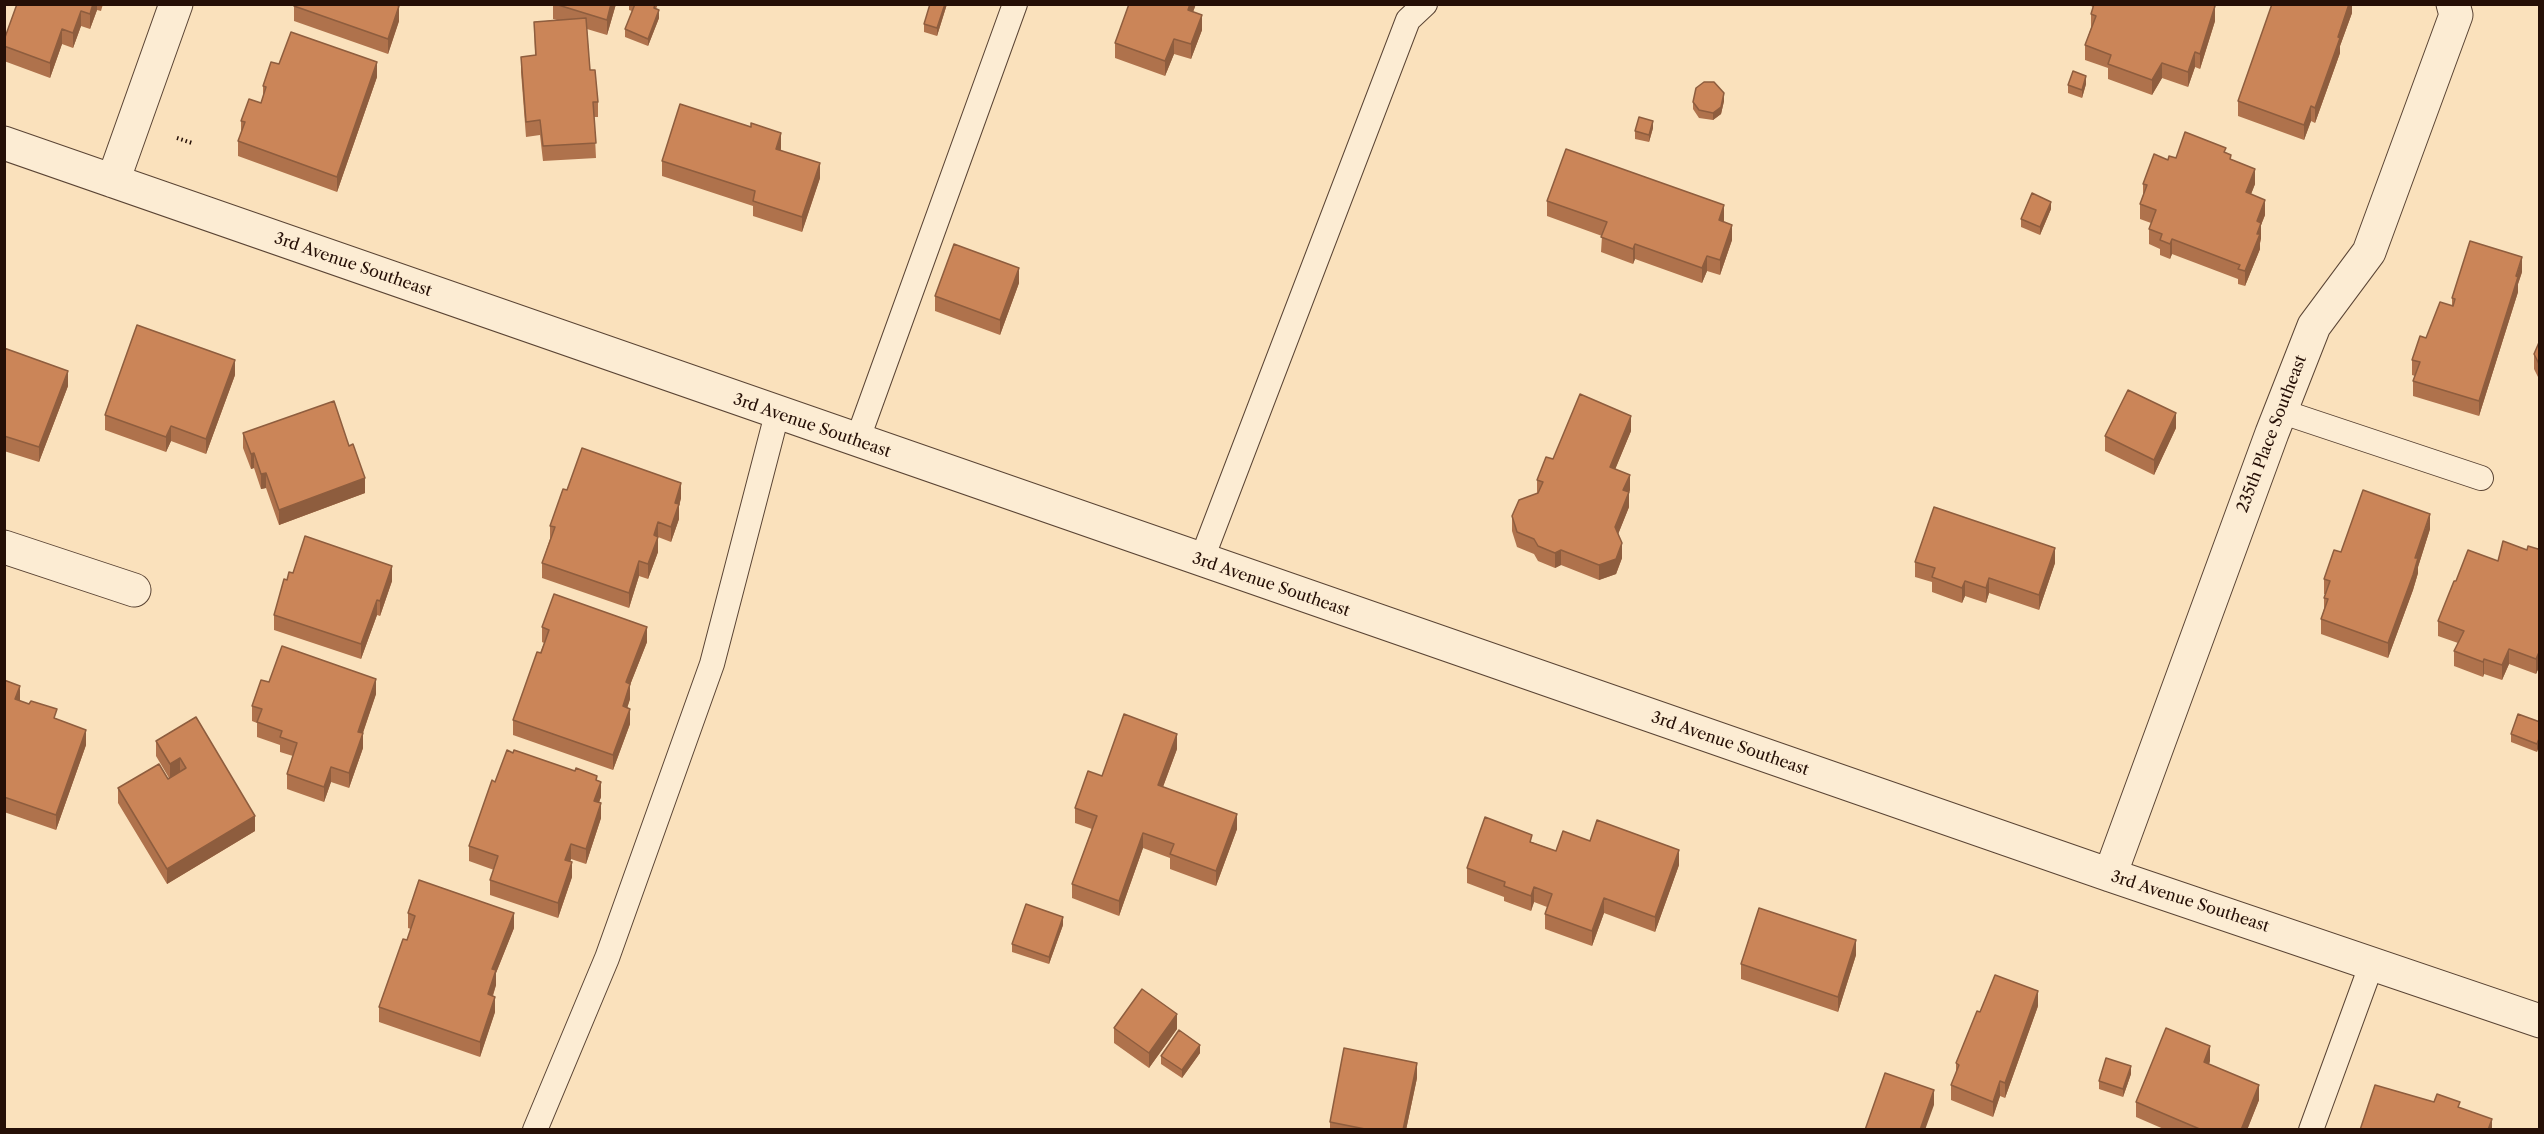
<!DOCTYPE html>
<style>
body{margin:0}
#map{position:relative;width:2544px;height:1134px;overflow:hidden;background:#fae1bc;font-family:"Libre Caslon Text",serif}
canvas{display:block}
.frame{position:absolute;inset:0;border:6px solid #250f06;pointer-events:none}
</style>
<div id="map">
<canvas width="2544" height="1134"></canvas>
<div class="frame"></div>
</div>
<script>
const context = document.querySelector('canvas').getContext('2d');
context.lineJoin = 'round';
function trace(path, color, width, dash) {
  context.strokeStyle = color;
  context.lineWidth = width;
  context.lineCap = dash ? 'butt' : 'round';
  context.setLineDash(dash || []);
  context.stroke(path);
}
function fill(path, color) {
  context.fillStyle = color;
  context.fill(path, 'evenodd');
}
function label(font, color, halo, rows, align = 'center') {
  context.font = font + ' "Libre Caslon Text",serif';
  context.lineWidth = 4.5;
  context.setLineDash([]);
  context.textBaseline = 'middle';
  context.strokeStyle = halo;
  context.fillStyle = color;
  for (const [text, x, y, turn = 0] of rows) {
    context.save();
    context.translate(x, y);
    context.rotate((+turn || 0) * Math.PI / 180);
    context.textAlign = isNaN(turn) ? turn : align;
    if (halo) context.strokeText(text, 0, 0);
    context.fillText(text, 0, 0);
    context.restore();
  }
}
const service = new Path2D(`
 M2280,411L2481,478
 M857,441L1015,4
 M1201,561L1408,20L1425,4
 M535,1130L607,958L712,664L777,414
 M2311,1130L2372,963`);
const minor = new Path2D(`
 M4,143L2110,875L2540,1021
 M113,181L176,4
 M4,547L134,590
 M2110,875L2272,433L2314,326L2369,252L2456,15L2453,4`);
trace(service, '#5a4434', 26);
trace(minor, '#5a4434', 35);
trace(new Path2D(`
 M177,138L192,143`), '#250f06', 4, [1.5, 3]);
trace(service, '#fcecd3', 24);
trace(minor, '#fcecd3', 33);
fill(new Path2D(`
 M17,4H103L101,11L97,10L90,29L81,26L73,48L62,44L50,78L4,61V40Z
 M553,4H616L607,35L587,29L590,70L598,102V117H594L596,158L543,161L540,135L526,137L521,72V57L535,56L534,22L557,20L553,19Z
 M629,4H658L656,9L659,18L648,46L625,37V29L632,11L629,10Z
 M947,4L937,36L924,32V24Z
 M1129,4H1196L1193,12L1202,30L1191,59L1174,54L1165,76L1115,58V43Z
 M2087,4H2211L2215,21L2200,69L2195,67L2188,87L2162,78L2152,95L2108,79V68L2085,60V45L2091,28V14L2093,7Z
 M2352,4V13L2340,46V53L2315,123L2311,121L2304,140L2238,116V101Z
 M397,5L399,21L388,54L294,21V6Z
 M279,64L377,77L337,192L238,156V141L241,134V121L261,103L263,97V86Z
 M2086,84L2082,98L2068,93V85Z
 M1724,101L1721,114L1713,120L1699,118L1693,109V102Z
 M1653,128L1649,142L1635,139V131Z
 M781,148V150L820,178L802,232L753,216V206L662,176V161Z
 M2226,153L2231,160L2255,184L2251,194L2265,215L2261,225V238L2260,243V249L2245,286L2238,284V279L2172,254L2170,259L2160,255V249L2149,244V229L2151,223L2140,219V204L2143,195V184L2168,160Z
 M1547,201L1724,220V222L1732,240L1720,275L1707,271L1702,283L1635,259L1633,264L1601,252L1602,236L1547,216Z
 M2051,209L2040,235L2021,227V219Z
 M2522,272L2518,284V292L2479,416L2413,396V381L2415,376L2412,375V360L2426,338L2452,306V298Z
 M1019,283L1000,335L935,311V296Z
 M2540,326V381L2534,369V354L2539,343V328Z
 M4,348L68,386L39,462L4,451Z
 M235,375L206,454L171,441L166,452L105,430V415Z
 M2176,428L2154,475L2105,451V436Z
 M1631,431L1615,469L1630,490L1629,492V507L1618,534L1622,558L1616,574L1599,580L1561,565L1555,568L1538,561L1534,554L1517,547L1512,531V516L1537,493V480L1553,459Z
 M243,433L365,493L279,525L266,488L261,489L254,468L251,469L243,448Z
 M567,490L681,498L679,506V519L671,542L658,537V552L648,579L639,576L629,608L542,578V563L550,539V526Z
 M2430,529L2418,567V573L2413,590L2388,658L2321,634V619L2324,609V598L2325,594H2324V579L2341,552Z
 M2540,547V665L2536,674L2509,664L2502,680L2484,674L2483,677L2454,666V651L2458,643L2438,636V621L2456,581L2498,561L2527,550L2538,549Z
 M1915,562L2055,563L2039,610L1989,593L1986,603L1965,596L1962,603L1932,592V582L1915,577Z
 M293,573L392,581L380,616L377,615L361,659L274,630V615Z
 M542,627L647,642L630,685V699L627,708L630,724L613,770L513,735V720L544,643L542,642Z
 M4,680L20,701L57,719L86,745L56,830L4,812Z
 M269,682L376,694L363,733V748L349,788L331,782L324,802L287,789V774L293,756L280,752V745L257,737V723L252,721V706Z
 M196,717L255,831L167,884L118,803V788L169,778L156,756V741Z
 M2540,722L2537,752L2511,742V734Z
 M1177,749L1163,787L1237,829L1216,886L1170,869V858L1143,848L1119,916L1072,898V884L1092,829L1075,823V808L1102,776Z
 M597,780L601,797L599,802L601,818L586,864L571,859L570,862L572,877L558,918L490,895V880L494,870L469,861V846L495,782Z
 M1590,841L1679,865L1655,932L1604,913L1592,946L1545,929V914L1547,907L1534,902L1531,911L1504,901V897L1467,883V868L1532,842L1556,851Z
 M408,913L514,928L496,973V985L493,996L495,1012L480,1057L379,1022V1007L411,929L408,928Z
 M1063,925L1049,964L1012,952V944Z
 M1856,955L1838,1012L1741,979V964Z
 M2038,1006L2005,1098L2000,1096L1993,1117L1951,1100V1085L1956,1073V1063Z
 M1114,1028L1177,1029L1149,1068L1114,1043Z
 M1200,1053L1182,1078L1161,1064V1056Z
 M2210,1061L2209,1064L2259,1100L2247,1130H2166L2136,1117V1102Z
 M2131,1074L2123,1097L2099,1089V1081Z
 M1417,1078L1406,1130H1330V1122Z`), '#af724c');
fill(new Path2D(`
 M93,4H97V10L90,29V14Z
 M611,4H616L607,35V20Z
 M945,4H947L937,36V28Z
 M1190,4H1196L1188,25V10Z
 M2349,4H2352V13L2340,46V53L2315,123V108Z
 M399,6V21L388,54V39Z
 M2215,6V21L2200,69V54Z
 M659,10V18L648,46V39Z
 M81,11V26L73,48V33Z
 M1202,15V30L1191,59V44Z
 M62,29V44L50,78V63Z
 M1174,39V54L1165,76V61Z
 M2195,52V67L2188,87V72Z
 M377,62V77L337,192V177Z
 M2162,63V78L2152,95V80Z
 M2086,76V84L2082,98V90Z
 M1724,93V101L1721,114L1713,120V113Z
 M2311,106V121L2304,140V125Z
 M1653,121V128L1649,142V135Z
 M781,133V148L776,164V149Z
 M820,163V178L802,232V217Z
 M2255,169V184L2246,207V192Z
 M2265,200V215L2261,225V238L2260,243V249L2245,286V271L2257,221Z
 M2051,202V209L2040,235V227Z
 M1724,205V220L1719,235V220Z
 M1732,225V240L1720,275V260Z
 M2172,239V254L2170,259V244Z
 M1635,244V259L1633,264V249Z
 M1707,256V271L1702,283V268Z
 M2522,257V272L2518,284V292L2479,416V401Z
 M1019,268V283L1000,335V320Z
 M235,360V375L206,454V439Z
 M68,371V386L39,462V447Z
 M2176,413V428L2154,475V460Z
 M1631,416V431L1610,482V467Z
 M171,426V441L166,452V437Z
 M254,453V468L251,469V454Z
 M266,473V488L261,489V474Z
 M1630,475V490L1623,505V490Z
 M365,478V493L279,525V510Z
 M681,483V498L679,506V519L671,542V527L675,503Z
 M1629,492V507L1615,542V527Z
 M2430,514V529L2418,567V573L2413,590L2388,658V643Z
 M658,522V552L648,579V564L654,535Z
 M1622,543V558L1616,574L1599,580V565Z
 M2055,548V563L2039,610V595Z
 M1561,550V565L1555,568V553Z
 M639,561V576L629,608V593Z
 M392,566V581L380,616V601Z
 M1989,578V593L1986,603V588Z
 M1965,581V596L1962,603V588Z
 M377,600V615L361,659V644Z
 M647,627V642L630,685V699L623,721V706L626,682Z
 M2509,649V664L2502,680V665Z
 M2540,650V665L2536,674V659Z
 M2484,659V674L2483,677V662Z
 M376,679V694L358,747V732Z
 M20,686V701L15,699Z
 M630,709V724L613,770V755Z
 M86,730V745L56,830V815Z
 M363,733V748L349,788V773Z
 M1177,734V749L1158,800V785Z
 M2540,736V744L2537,752V744Z
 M180,758V773L170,779V764Z
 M331,767V782L324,802V787Z
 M601,782V797L594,816V801Z
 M601,803V818L586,864V849Z
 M1237,814V829L1216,886V871Z
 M255,816V831L167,884V869Z
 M1143,833V848L1119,916V901Z
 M571,844V859L565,875V860Z
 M1679,850V865L1655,932V917Z
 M572,862V877L558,918V903Z
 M1534,887V902L1531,911V896Z
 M1604,898V913L1592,946V931Z
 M514,913V928L496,973V985L488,1009V994L492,969Z
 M1063,917V925L1049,964V957Z
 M1856,940V955L1838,1012V997Z
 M2038,991V1006L2005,1098V1083Z
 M495,997V1012L480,1057V1042Z
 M1177,1014V1029L1149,1068V1053Z
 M1200,1045V1053L1182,1078V1070Z
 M2210,1046V1061L2204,1077V1062Z
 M1417,1063V1078L1406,1130H1403Z
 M2131,1066V1074L2123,1097V1089Z
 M2000,1081V1096L1993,1117V1102Z
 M2259,1085V1100L2247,1130H2241Z
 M1934,1090V1105L1925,1130H1920Z
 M2492,1119V1130H2488Z`), '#8e5d3e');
const building = new Path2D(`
 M17,4H93L90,14L81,11L73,33L62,29L50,63L4,46V40Z
 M294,4H394L399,6L388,39L294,6Z
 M555,4H611L607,20Z
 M635,4H655L654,8L659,10L648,39L625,29Z
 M930,4H945L937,28L924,24Z
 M1129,4H1190L1188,10L1202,15L1191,44L1174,39L1165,61L1115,43Z
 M2094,4H2211L2215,6L2200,54L2195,52L2188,72L2162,63L2152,80L2108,64L2111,55L2085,45L2096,16L2091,14Z
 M2272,4H2349L2338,37L2340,38L2315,108L2311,106L2304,125L2238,101Z
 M586,18L590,70H595L598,102H593L596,143L543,146L540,120L526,122L521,57L536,55L534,22Z
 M291,32L377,62L337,177L238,141L245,122L241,121L249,99L261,103L266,87L263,86L271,62L279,64Z
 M2073,71L2086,76L2082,90L2068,85Z
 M1704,82H1714L1724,93L1721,107L1713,113L1699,110L1693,102L1696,88Z
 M680,104L751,127V123L781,133L776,149L820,163L802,217L753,201L755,191L662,161Z
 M1639,117L1653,121L1649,135L1635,131Z
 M2185,132L2226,148L2224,152L2231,155L2230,159L2255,169L2246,192L2265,200L2257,221L2261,223L2257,234H2260L2245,271L2238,269L2240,265L2172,239L2170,244L2160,240L2162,234L2149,229L2156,210L2140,204L2147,185L2143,184L2154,154L2168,160L2169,156L2176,158Z
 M1566,149L1724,205L1719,220L1732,225L1720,260L1707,256L1702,268L1635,244L1633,249L1601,237L1607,222L1547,201Z
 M2032,193L2051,202L2040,227L2021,219Z
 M2470,241L2522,257L2516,276L2518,277L2479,401L2413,381L2420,362L2412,360L2420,336L2426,338L2440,302L2453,306L2455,299L2452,298Z
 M954,244L1019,268L1000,320L935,296Z
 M137,325L235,360L206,439L171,426L166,437L105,415Z
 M2540,340V366L2534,354Z
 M4,348L68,371L39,447L4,436Z
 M2128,390L2176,413L2154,460L2105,436Z
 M1580,394L1631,416L1610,467L1630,475L1623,490L1629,492L1615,527L1622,543L1616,559L1599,565L1561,550L1555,553L1538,546L1534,539L1517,532L1512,516L1519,500L1538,493L1543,482L1537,480L1546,457L1553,459Z
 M334,401L349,446L353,444L365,478L279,510L266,473L261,474L254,453L251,454L243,433Z
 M582,448L681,483L675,503L679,504L671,527L658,522L654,535L658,537L648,564L639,561L629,593L542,563L555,527L550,526L563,489L567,490Z
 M2363,490L2430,514L2415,558H2418L2413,575L2388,643L2321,619L2328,599L2324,598L2330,581L2324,579L2334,550L2341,552Z
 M1934,507L2055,548L2039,595L1989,578L1986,588L1965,581L1962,588L1932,577L1935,568L1915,562Z
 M305,536L392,566L380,601L377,600L361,644L274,615L284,579L287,580L289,572L293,573Z
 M2503,541L2527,550L2528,546L2538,549L2540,547V650L2536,659L2509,649L2502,665L2484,659L2483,662L2454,651L2464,631L2438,621L2454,581H2456L2468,550L2498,561Z
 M554,594L647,627L626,682L630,684L623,706L630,709L613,755L513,720L537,652L541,653L549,630L542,627Z
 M282,646L376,679L358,732L363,733L349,773L331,767L324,787L287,774L297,743L280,737L282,731L257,722L262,709L252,706L261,680L269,682Z
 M4,680L20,686L15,699L29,704L31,701L57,709L54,718L86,730L56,815L4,797Z
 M1124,714L1177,734L1158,785L1237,814L1216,871L1170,854L1174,844L1143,833L1119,901L1072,884L1097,816L1075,808L1088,771L1102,776Z
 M2518,714L2540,722V736L2537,744L2511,734Z
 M196,717L255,816L167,869L118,788L159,764L168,779L186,768L180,758L170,764L156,741Z
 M507,750L513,753L514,750L575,771L576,768L597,776L596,780L601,782L594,801L601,803L586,849L571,844L565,860L572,862L558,903L490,880L498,856L469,846L492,780L495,782Z
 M1485,817L1532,835L1530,842L1556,851L1563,831L1590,841L1597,820L1679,850L1655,917L1604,898L1592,931L1545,914L1552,894L1534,887L1531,896L1504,886L1505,882L1467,868Z
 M419,880L514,913L492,969L496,970L488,994L495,997L480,1042L379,1007L403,939L407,940L415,916L408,913Z
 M1026,904L1063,917L1049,957L1012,944Z
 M1759,908L1856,940L1838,997L1741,964Z
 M1995,975L2038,991L2005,1083L2000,1081L1993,1102L1951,1085L1959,1065L1956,1063L1977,1011L1980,1012Z
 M1142,989L1177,1014L1149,1053L1114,1028Z
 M2166,1028L2210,1046L2204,1062L2259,1085L2241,1130H2202L2136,1102Z
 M1179,1030L1200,1045L1182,1070L1161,1056Z
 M1344,1048L1417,1063L1403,1130H1370L1330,1122Z
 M2106,1058L2131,1066L2123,1089L2099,1081Z
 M1885,1073L1934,1090L1920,1130H1865Z
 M2375,1085L2434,1102L2437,1094L2460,1102L2458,1107L2492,1119L2488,1130H2360Z`);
fill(building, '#cb8558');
trace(building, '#8e5d3e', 1.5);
label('16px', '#250f06', '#fcecd3', [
 ["3rd Avenue Southeast",353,265,19],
 ["3rd Avenue Southeast",812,426,19],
 ["235th Place Southeast",2272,434,-69],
 ["3rd Avenue Southeast",1271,585,19],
 ["3rd Avenue Southeast",1730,744,19],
 ["3rd Avenue Southeast",2190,902,18]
]);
</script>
